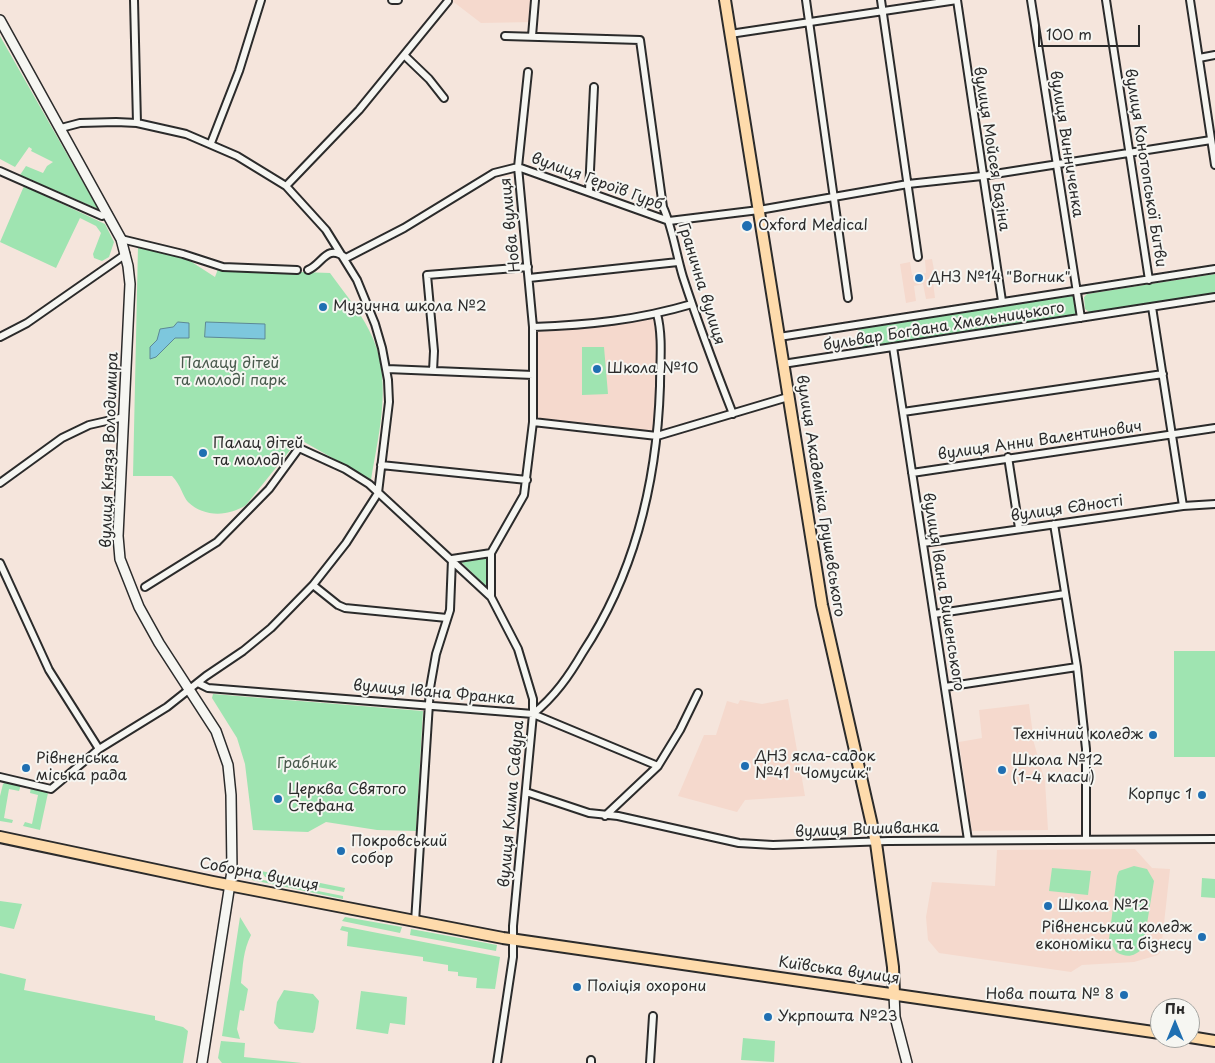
<!DOCTYPE html>
<meta charset="utf-8">
<style>
body{margin:0}
#map{position:relative;width:1215px;height:1063px;overflow:hidden;background:#f5e5dc;font-family:"Playpen Sans",sans-serif}
canvas{display:block}
.north{position:absolute;left:1150px;top:998px;width:50px;height:50px;box-sizing:border-box;background:#f6f6f2;border:1px solid #a5a5a2;border-radius:50%;rotate:0deg;font-size:14px;font-weight:700;line-height:20px;text-align:center;color:#2b2b2b}
.north::after{content:'';display:block;margin:auto;width:18px;height:22px;background:#1f6fb2;clip-path:polygon(50% 0,100% 100%,50% 72%,0 100%)}
.scale{position:absolute;left:1038px;top:25px;width:102px;height:22px;box-sizing:border-box;border:2px solid #2b2b2b;border-top:0;padding-left:6px;font-size:15px;line-height:18px;white-space:nowrap;color:#2b2b2b;-webkit-text-stroke:4px #f6f6f2;paint-order:stroke}
</style>
<div id="map">
<canvas width="1215" height="1063"></canvas>
<div class="north">Пн</div>
<div class="scale">100 m</div>
</div>
<script>
const context = document.querySelector('canvas').getContext('2d');
context.lineJoin = 'round';
function fill(path, color) {
  context.fillStyle = color;
  context.fill(path, 'evenodd');
}
function trace(path, color, width, dash) {
  context.strokeStyle = color;
  context.lineWidth = width;
  context.lineCap = dash ? 'butt' : 'round';
  context.setLineDash(dash || []);
  context.stroke(path);
}
function label(font, color, halo, rows, align = 'center') {
  context.font = font + ' "Playpen Sans",sans-serif';
  context.lineWidth = 4;
  context.setLineDash([]);
  context.textBaseline = 'middle';
  context.strokeStyle = halo;
  context.fillStyle = color;
  for (const [text, x, y, turn = 0] of rows) {
    context.save();
    context.translate(x, y);
    context.rotate((+turn || 0) * Math.PI / 180);
    context.textAlign = isNaN(turn) ? turn : align;
    if (halo) context.strokeText(text, 0, 0);
    context.fillText(text, 0, 0);
    context.restore();
  }
}
fill(new Path2D(`
 M451,0H535L533,22L481,23Z
 M932,259L936,281L933,282L935,298L926,299L923,284L914,286L916,301L906,303L900,264L910,262L912,275L926,273L925,260Z
 M657,314L659,321L657,436L533,422V327Z
 M788,699L805,796L745,800L737,812L678,796L704,735H716L727,701L738,704L740,700L762,704Z
 M1029,704L1034,743L1045,781L1048,830L972,831L959,742L982,738L979,710Z
 M1135,849L1152,868L1170,869L1161,951L1158,955L1134,962L1082,965L1071,972L939,953L928,940L926,917L932,882L995,886L997,850Z`), '#f5d9cd');
fill(new Path2D(`
 M0,36L98,209L20,175L26,166L43,173L47,166L53,162L31,151L32,149L29,147L15,167L0,159Z
 M24,186L105,224L114,242L109,257L102,261L94,258L93,254L101,233L96,226L80,218L56,268L0,242Z
 M138,246L184,257L215,277L218,269L330,273C343,291 359,310 369,330C394,377 379,431 371,480L299,439L246,505C230,516 204,518 188,502C183,497 181,485 172,476H133Z
 M1215,274V293L1089,312L1085,309L1084,297L1087,294Z
 M1073,295L1076,315L862,349L858,328Z
 M582,347H604L608,394L582,395Z
 M484,557L488,559L486,586L461,562Z
 M1174,651H1215V757H1174Z
 M213,694L423,711L416,831L377,830L326,822L308,832L253,830L245,764L237,738L212,698Z
 M6,782L21,785L19,791L9,789L4,818L13,820L12,823L0,821V796L3,784Z
 M31,787L44,790L48,793L40,830L23,826L25,822L32,824L38,795L30,793Z
 M1134,866L1147,869L1154,881L1143,948C1134,957 1127,958 1116,952L1109,939L1117,876L1119,871Z
 M1052,868L1091,871L1088,895L1049,891Z
 M261,871L345,888L344,892L265,877Z
 M253,878L343,896V899L252,880Z
 M1202,878L1215,879V898L1201,897Z
 M0,901L22,904L14,929L0,926Z
 M240,917L251,935C243,951 243,965 241,983L248,989L244,1011L240,1010L237,1029L240,1039L222,1036Z
 M345,917L402,927L400,933L342,921Z
 M342,926L500,957L495,989L476,988L477,978L458,976V972L448,971V965L423,961V957L347,946L348,932L340,930Z
 M411,929L497,945L496,951L410,935Z
 M0,973L26,979L24,990L155,1016V1020L183,1027L188,1031L183,1063H0Z
 M284,990L313,994L319,1001L315,1029L313,1033L279,1029L274,1023L277,1002Z
 M361,991L407,997L405,1025L390,1023L388,1034L356,1029Z
 M743,1038L775,1041L774,1062L741,1060Z
 M221,1041L245,1043L244,1057L302,1063H222L218,1058Z`), '#9fe4b1');
const water = new Path2D(`
 M178,322L189,323V338H175L156,357L150,359V347L157,340L160,329L173,327Z
 M206,322L265,324V339L205,337Z`);
fill(water, '#7dc7dd');
trace(water, '#5c8996', 1);
const street = new Path2D(`
 M134,0L137,123
 M392,0H398
 M806,0L848,298
 M881,0L918,257
 M957,0L1002,301
 M1031,0L1081,318
 M1106,0L1149,280
 M1190,0L1215,165
 M730,34L957,0
 M505,36L640,40L663,207C673,229 676,254 683,277C698,323 715,368 733,414
 M532,36L535,0
 M404,55L429,79L444,98
 M1199,58L1215,55
 M211,143L239,71L261,0
 M0,171L102,216L108,214
 M286,186L359,110L448,1
 M589,191L594,87
 M121,239L183,254L223,267L297,270
 M308,270C323,264 326,243 346,258L404,228L494,173L518,167L669,221L759,210L908,184L982,176L1211,140
 M529,278L678,262
 M1152,307L1183,506
 M533,327C589,325 638,320 692,304
 M0,337L27,323L126,254
 M779,337L1215,269
 M893,347L968,840
 M783,364L1215,297
 M387,369L533,375
 M433,371L434,351L427,275L528,267
 M903,412L1163,374
 M533,422L657,436L788,397
 M1008,457L1019,528
 M381,465L527,480
 M912,473L1215,428
 M0,483L62,438L89,425L124,417
 M1054,524L1077,667L1086,749V840
 M923,543L1183,506L1215,504
 M452,559L491,553
 M0,563L49,670L99,749
 M313,585L338,605L345,608L447,618
 M145,587L217,542L269,489L299,448L345,469L369,484L491,597
 M934,614L1065,594
 M198,683L208,688L533,714L658,766
 M945,687L1077,667
 M533,714C555,696 569,676 583,652C635,573 657,480 660,386C660,363 663,336 657,314
 M0,777L51,789L99,749L167,707L206,676L243,651L271,628L313,585L346,543L378,493L389,402L388,380L382,348L375,324L357,280L326,230L286,186L237,156L186,134L137,123L116,122L80,123L61,128
 M526,792L589,813L618,816L739,843L773,845L888,841L1215,839
 M605,816L658,766L680,730L698,693
 M415,922L430,688L436,654L450,610L452,559
 M497,1063L513,957V926L533,714V699L518,649L491,597V553L524,495L533,422V327L518,167L528,72
 M591,1063V1060
 M650,1063L653,1016`);
const secondary = new Path2D(`
 M0,20L121,239L128,266L130,284L118,536L120,559L139,607L159,643L216,731L228,765L231,795L232,871L202,1063
 M894,994L895,1017L907,1063`);
const primary = new Path2D(`
 M725,0L822,605L876,843L893,967L894,994
 M0,837L213,882L503,938L1160,1033
 M1190,1037L1215,1041`);
trace(street, '#2b2b2b', 10);
trace(secondary, '#2b2b2b', 12);
trace(primary, '#2b2b2b', 14);
trace(street, '#f6f6f2', 6);
trace(secondary, '#f6f6f2', 9);
trace(primary, '#fedbac', 10);
for (const [x, y, r, color] of [
 [747,226,6,"#1f6fb2"],
 [919,278,5,"#1f6fb2"],
 [323,307,5,"#1f6fb2"],
 [597,369,5,"#1f6fb2"],
 [203,453,5,"#1f6fb2"],
 [1153,735,5,"#1f6fb2"],
 [745,766,5,"#1f6fb2"],
 [26,768,5,"#1f6fb2"],
 [1002,770,5,"#1f6fb2"],
 [1202,795,5,"#1f6fb2"],
 [278,799,5,"#1f6fb2"],
 [341,851,5,"#1f6fb2"],
 [1048,906,5,"#1f6fb2"],
 [1202,937,5,"#1f6fb2"],
 [577,987,5,"#1f6fb2"],
 [1124,995,5,"#1f6fb2"],
 [768,1017,5,"#1f6fb2"]
]) {
  const dot = new Path2D();
  dot.arc(x, y, r, 0, 2 * Math.PI);
  context.fillStyle = color;
  context.fill(dot);
  trace(dot, '#f6f6f2', 2);
}
label('15px', '#2b2b2b', '#f6f6f2', [
 ["вулиця Винниченка",1066,144,81],
 ["вулиця Мойсея Базіна",991,149,81],
 ["вулиця Конотопської Битви",1145,168,81],
 ["вулиця Героїв Гурб",597,182,20],
 ["Нова вулиця",511,225,-96],
 ["Гранична вулиця",701,284,73],
 ["бульвар Богдана Хмельницького",944,327,-9],
 ["вулиця Анни Валентинович",1040,441,-8],
 ["вулиця Князя Володимира",110,450,-88],
 ["вулиця Академіка Грушевського",820,496,81],
 ["вулиця Єдності",1067,509,-8],
 ["вулиця Івана Вишенського",943,592,81],
 ["вулиця Івана Франка",434,693,5],
 ["вулиця Клима Савура",512,804,-85],
 ["вулиця Вишиванка",867,830,-2],
 ["Соборна вулиця",259,875,11],
 ["Київська вулиця",839,971,8]
]);
label('15px', '#2b2b2b', '#f6f6f2', [
 ["Oxford Medical",758,226],
 ["ДНЗ №14 \"Вогник\"",929,278],
 ["Музична школа №2",333,307],
 ["Школа №10",607,369],
 ["Палац дітей",213,444],
 ["та молоді",213,461],
 ["Технічний коледж",1143,735,"right"],
 ["ДНЗ ясла-садок",755,757],
 ["№41 \"Чомусик\"",755,774],
 ["Рівненська",36,759],
 ["міська рада",36,776],
 ["Школа №12",1012,761],
 ["(1-4 класи)",1012,778],
 ["Церква Святого",288,790],
 ["Стефана",288,807],
 ["Корпус 1",1192,795,"right"],
 ["Покровський",351,842],
 ["собор",351,859],
 ["Школа №12",1058,906],
 ["Рівненський коледж",1192,928,"right"],
 ["економіки та бізнесу",1192,945,"right"],
 ["Поліцiя охорони",587,987],
 ["Нова пошта № 8",1114,995,"right"],
 ["Укрпошта №23",778,1017]
], 'left');
label('15px', '#48594c', '#f6f6f2', [
 ["Палацу дітей",230,364],
 ["та молоді парк",230,381],
 ["Грабник",307,764]
]);
</script>
